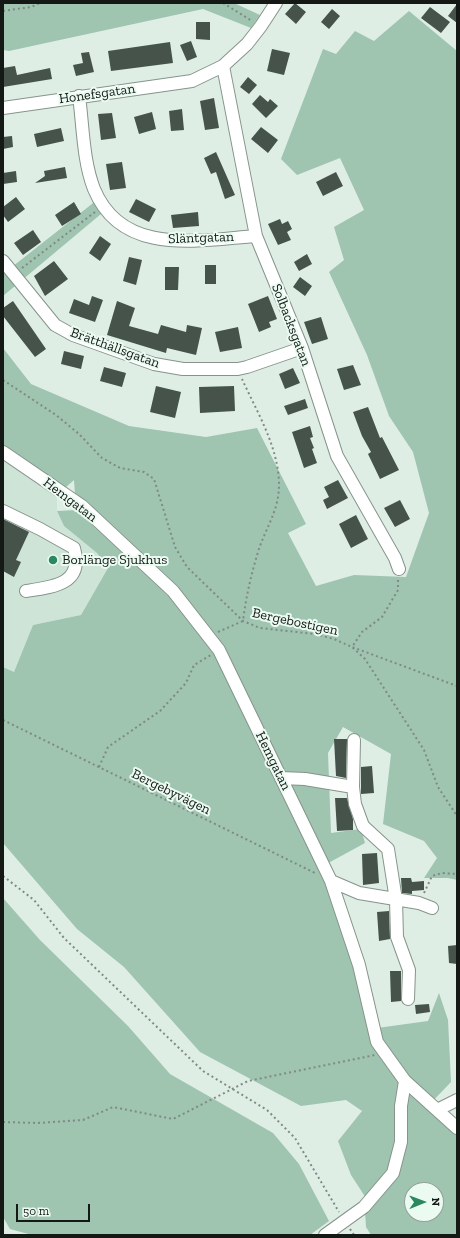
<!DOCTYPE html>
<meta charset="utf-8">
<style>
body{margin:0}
#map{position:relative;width:460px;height:1238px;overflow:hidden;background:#deeee5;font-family:"Zilla Slab",serif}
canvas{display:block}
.frame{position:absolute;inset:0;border:4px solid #141916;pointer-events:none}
.north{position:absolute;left:404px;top:1182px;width:40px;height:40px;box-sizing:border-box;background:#ebfbf2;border:1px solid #95a19a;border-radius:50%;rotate:89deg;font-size:11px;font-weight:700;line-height:16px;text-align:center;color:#141916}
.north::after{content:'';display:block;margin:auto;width:14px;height:18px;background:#2a8961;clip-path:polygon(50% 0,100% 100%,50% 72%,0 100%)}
.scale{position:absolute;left:16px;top:1204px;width:74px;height:18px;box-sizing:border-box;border:2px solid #141916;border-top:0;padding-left:5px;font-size:12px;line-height:14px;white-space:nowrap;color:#141916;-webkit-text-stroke:3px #ebfbf2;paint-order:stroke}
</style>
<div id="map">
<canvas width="460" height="1238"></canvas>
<div class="frame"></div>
<div class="north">N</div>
<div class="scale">50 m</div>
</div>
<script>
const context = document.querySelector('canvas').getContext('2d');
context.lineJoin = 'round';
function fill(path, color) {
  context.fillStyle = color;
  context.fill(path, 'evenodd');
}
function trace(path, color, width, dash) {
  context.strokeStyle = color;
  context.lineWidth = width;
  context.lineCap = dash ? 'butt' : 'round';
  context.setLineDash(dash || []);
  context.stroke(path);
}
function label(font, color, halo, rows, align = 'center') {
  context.font = font + ' "Zilla Slab",serif';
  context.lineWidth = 4;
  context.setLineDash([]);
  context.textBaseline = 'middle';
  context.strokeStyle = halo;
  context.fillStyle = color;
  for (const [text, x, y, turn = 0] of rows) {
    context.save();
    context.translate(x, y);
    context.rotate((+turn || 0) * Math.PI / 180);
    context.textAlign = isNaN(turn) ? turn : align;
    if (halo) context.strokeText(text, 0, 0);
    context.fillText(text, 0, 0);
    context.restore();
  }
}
fill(new Path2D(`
 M3,459L57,495V511L64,526L97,553L108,568L81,615L33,625L14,672L3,667Z`), '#cde4d7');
fill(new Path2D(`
 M3,3H234L260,15L251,28L203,9L9,51L3,50Z
 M409,11L457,51V880L448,878H424L437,858L424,841L383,824L391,754L343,727L328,753L331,833L361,829L365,843L321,867L356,966L370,1029L428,1021L439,993L448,1020L451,1082L427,1107L454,1133L457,1132V1235H371L366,1227L364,1195L351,1175L338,1141L362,1111L346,1100L301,1106L200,1052L124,967L77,929L3,843V667L14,672L33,625L81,615L108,568L97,553L64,526L57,511L76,510L74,480L65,488L3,447V348L31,384L129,426L206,437L257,428L306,524L288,533L316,586L354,575L406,577L429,513L413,452L389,416L367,355L329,272L344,260L334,227L364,210L340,158L297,175L281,159L323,49L336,54L355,31L374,41ZM412,1190H436V1214H412Z
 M102,196L107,209L3,296V274Z
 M3,898L40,940L128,1026L170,1074L273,1133L299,1164L329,1221L310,1235H32L10,1229L3,1217Z`), '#9fc4b0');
fill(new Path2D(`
 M295,3L306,12L296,24L285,14Z
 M457,4V23L448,16Z
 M430,7L450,22L441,33L421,18Z
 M332,9L340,16L329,29L321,22Z
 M196,22H210V40L196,39Z
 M191,41L197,57L187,61L180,45Z
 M170,42L173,63L111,71L108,51Z
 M272,49L290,53L284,75L267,71Z
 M89,52L94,72L76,76L73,65L83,63L81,53Z
 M15,66L17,75L50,68L52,79L3,87V68Z
 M248,77L257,85L249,94L240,87Z
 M260,95L268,102L270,99L278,106L266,118L252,104Z
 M214,98L219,128L205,130L200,101Z
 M182,109L184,130L171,131L169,111Z
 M152,112L156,129L139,134L134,117Z
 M112,113L116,138L101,140L98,114Z
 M261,127L278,140L268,153L251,139Z
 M61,128L64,141L37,147L34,134Z
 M12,136L13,147L3,149V137Z
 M216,152L235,195L225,199L216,172L211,174L204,158Z
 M122,162L126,188L110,190L106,164Z
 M65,167L67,178L35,183L45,176L44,171Z
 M16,171L17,182L3,184V173Z
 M336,172L343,186L323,196L316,182Z
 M16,197L25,209L8,222L3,215V207Z
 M136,199L156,209L149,222L129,212Z
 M74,202L81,214L62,226L55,215Z
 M198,212L199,226L173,228L171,215Z
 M280,219L282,224L288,221L292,229L287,232L291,240L278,245L268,224Z
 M33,230L41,242L23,255L14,243Z
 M100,236L111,244L100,261L89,253Z
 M307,254L312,264L299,271L294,262Z
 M129,257L142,260L136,285L123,281Z
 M54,261L68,279L45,296L34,276Z
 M205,265H216V284H205Z
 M165,267H179L178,290H165Z
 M300,277L312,286L305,296L293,287Z
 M92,296L103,300L95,322L69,313L74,299L89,305Z
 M268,296L277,319L269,322L271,327L259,332L248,304Z
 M13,301L46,349L35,357L3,316V308Z
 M117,301L135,308L129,326L158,334L161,325L186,332L187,325L202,328L196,355L167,348L166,353L107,335Z
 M321,317L328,339L312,344L304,322Z
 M238,327L242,348L220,352L215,332Z
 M64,351L84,356L81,369L61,364Z
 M353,365L361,385L344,390L337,369Z
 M104,367L126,373L122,387L100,381Z
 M293,368L300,383L285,389L279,374Z
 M156,386L181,392L175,418L150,412Z
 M234,386L235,411L200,413L199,387Z
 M305,399L308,408L288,415L284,406Z
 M368,407L380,438L382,437L399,470L380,479L368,454L371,452L362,436L353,412Z
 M310,426L313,437L310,438L314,448L312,449L317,463L304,468L292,432Z
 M338,480L348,498L327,509L323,500L329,497L324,487Z
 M400,500L410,519L395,527L384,508Z
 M356,515L368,539L351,548L339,524Z
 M3,519L29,532L16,560L21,562L14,577L3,571Z
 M334,739H347L346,778L336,776Z
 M372,766L374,793L361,794V767Z
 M335,798H347L353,819V830L337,831Z
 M377,853L379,883L363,885L362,854Z
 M401,878H411L412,882L424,881V890L412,891V894L402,893Z
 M389,911L390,939L379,941L377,912Z
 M457,945V964L449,963L448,946Z
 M390,971H401V1001L391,1002Z
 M429,1004L430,1012L416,1014L415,1005Z`), '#45534b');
const minor = new Path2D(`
 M223,66L256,236L302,348L337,456L395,558L399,569
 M79,96C83,126 83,161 94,189C122,257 199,240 256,236
 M3,108L192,81L223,66L247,44L261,26L276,3
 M3,261L55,325L73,335L154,364L183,369H238L247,367L302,348
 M3,452L82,506L173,591L219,650L331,881L359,965L377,1042L405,1081L457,1128
 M3,511L40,529L74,548C84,584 54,587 26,591
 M354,740L353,787L355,804L363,826L388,849L396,900L397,937L409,970L408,999
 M281,778L305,779L353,787
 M331,881L359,893L419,903L432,908
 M437,1110L457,1100
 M325,1235L364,1207L393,1173L401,1142V1106L405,1081`);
trace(minor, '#86948c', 14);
trace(new Path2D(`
 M223,3L252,21
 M3,11L31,7L40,3
 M22,268L95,212
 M3,380L56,415L79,434L102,458L120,468L144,472L154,479L175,547L187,567L243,621L260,628L315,634L334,639L352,647L365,659L424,750L438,787L457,816
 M398,580V590L382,617L362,632L352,647L457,686
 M218,632L243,621C246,597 251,575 258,552C265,529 279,511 279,485C279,448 257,412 242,379
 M3,720L315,873
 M99,767L108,747L160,711L186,683L194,665L211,655
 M3,876L34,900L64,938L203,1071L267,1110L295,1138L339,1212
 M424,893L432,876L442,873L457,874
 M3,1122L38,1123L83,1120L113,1107L173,1119L248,1081L375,1055
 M350,1229L354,1235`), '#7f8a84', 2, [2, 3]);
trace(minor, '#fff', 12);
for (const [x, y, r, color] of [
 [53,560,5,"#2a8961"]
]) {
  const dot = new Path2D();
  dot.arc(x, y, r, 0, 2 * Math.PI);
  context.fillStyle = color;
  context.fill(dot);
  trace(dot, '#ebfbf2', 1.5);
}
label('14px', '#141916', '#ebfbf2', [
 ["Honefsgatan",97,94,-8],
 ["Släntgatan",201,238,-2],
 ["Solbacksgatan",291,325,69],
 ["Brätthällsgatan",115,348,20],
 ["Hemgatan",70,500,37],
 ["Bergebostigen",295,622,12],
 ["Hemgatan",273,761,64],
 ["Bergebyvägen",171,792,26]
]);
label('14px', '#141916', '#ebfbf2', [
 ["Borlänge Sjukhus",62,560]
], 'left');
</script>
